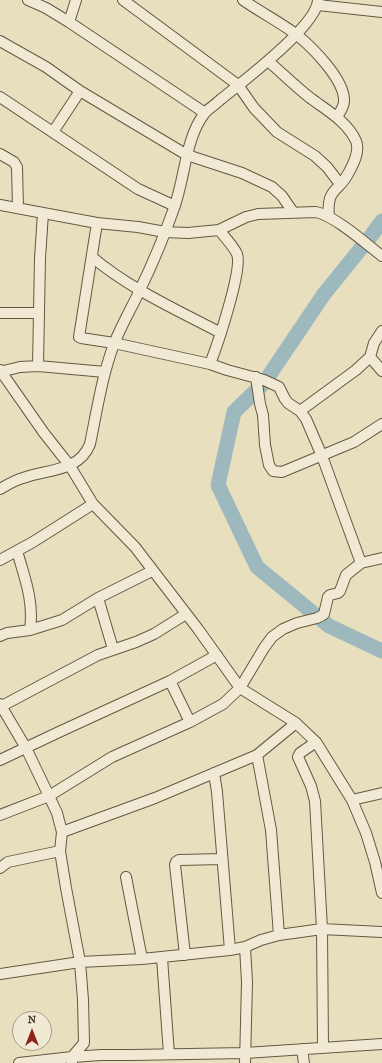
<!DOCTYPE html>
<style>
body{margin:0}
#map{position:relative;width:382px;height:1063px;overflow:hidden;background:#e8dfbf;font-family:"IM FELL French Canon",serif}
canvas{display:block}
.north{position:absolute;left:12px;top:1011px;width:40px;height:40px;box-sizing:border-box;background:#f0ead5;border:1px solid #a79d89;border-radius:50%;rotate:0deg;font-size:11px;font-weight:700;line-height:16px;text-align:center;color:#3a2a17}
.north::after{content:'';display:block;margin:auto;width:14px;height:18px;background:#8f2418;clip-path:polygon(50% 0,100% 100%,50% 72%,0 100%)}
</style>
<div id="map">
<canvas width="382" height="1063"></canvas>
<div class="north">N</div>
</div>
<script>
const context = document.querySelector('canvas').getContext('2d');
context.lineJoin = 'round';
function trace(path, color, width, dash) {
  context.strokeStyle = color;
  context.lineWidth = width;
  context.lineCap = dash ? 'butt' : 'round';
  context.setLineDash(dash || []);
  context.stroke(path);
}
trace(new Path2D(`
 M382,221L371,236L324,294L264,383L234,412L218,485L257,567L329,626L382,651`), '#9db9be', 15);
const minor = new Path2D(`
 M28,0L46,8L69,22L205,113
 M123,0L238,85L254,108L277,132L315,156L327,167L340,184
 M243,0C260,12 280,22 297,35C312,47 345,80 344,101C344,107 340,112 337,117
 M318,5L382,12
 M69,22L76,0
 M0,41L46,67L80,91L187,155L242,173L272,187L282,196L293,212
 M268,61C282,73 295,86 309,97C326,110 347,121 356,141C360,151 354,163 349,172C339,193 326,187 329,217
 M0,97L138,189L175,206
 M53,132L80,91
 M0,154L14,162L17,167L18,208
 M0,205L97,223L138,227L165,232L188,233L219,230L246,217L258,214L316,212C335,216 365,243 382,256
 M97,223L79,337L81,338L114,343L210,364L227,370L264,380L279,387L285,399L288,403L300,411L306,419L322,456L361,563
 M92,257C130,289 177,310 221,333
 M0,313H39
 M370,357L382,371
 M210,364C217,346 243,269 237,254C234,247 224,236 219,230
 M38,366L40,258L43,213
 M0,370L44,433L70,466L93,504L135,547L198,629L240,688L296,723L316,742L352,800L366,833L375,862L382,893
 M0,372L20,367L38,366L105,372
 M256,377L260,404L263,415L265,445L269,465L273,471L282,472L354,442L382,424
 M300,411L356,370L370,357L374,343L382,331
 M0,489C7,485 15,480 23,478C48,469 79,472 90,444C97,410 102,376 114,344C121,326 131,309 139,292C152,265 164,237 174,208C185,179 185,139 204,114C208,109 215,105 220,100C242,82 317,26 318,0
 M17,551C25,579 34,601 30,630
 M0,560L33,542L93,504
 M98,598L113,649
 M0,636L7,633L30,630L62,620L98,598L152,571
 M170,681L190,722
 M0,704L26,748L49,796L57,813L62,832L60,851L66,888L80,962L83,1000L84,1043L72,1057V1063
 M0,707L98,655L136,642L154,634L186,614
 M316,742L300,753L298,757L311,786L315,801L322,929L323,1047
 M257,755L271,830L279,935
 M0,760L59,732L170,681L217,655
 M214,773L217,792L230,950
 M352,800L382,793
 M0,815L49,796L112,757L190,722L223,704L240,688L264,648L272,637L283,629L297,623L317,618L321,616L324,614L328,597L330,595L338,593L340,591L346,575L361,563L382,558
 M62,832L155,798L257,755L296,723
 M0,868L8,862L60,851
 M126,877L142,959
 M245,947L247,982L245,1063
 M185,955L175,865L176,862L179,860L222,859
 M162,958L169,1054
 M0,974L80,962L142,959L230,950L245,947L261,940L279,935L322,929L382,932
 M302,1049L304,1063
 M19,1063L72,1057L101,1055H132L245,1053L382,1044`);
trace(minor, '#665741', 12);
trace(minor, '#f0ead5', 10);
</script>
